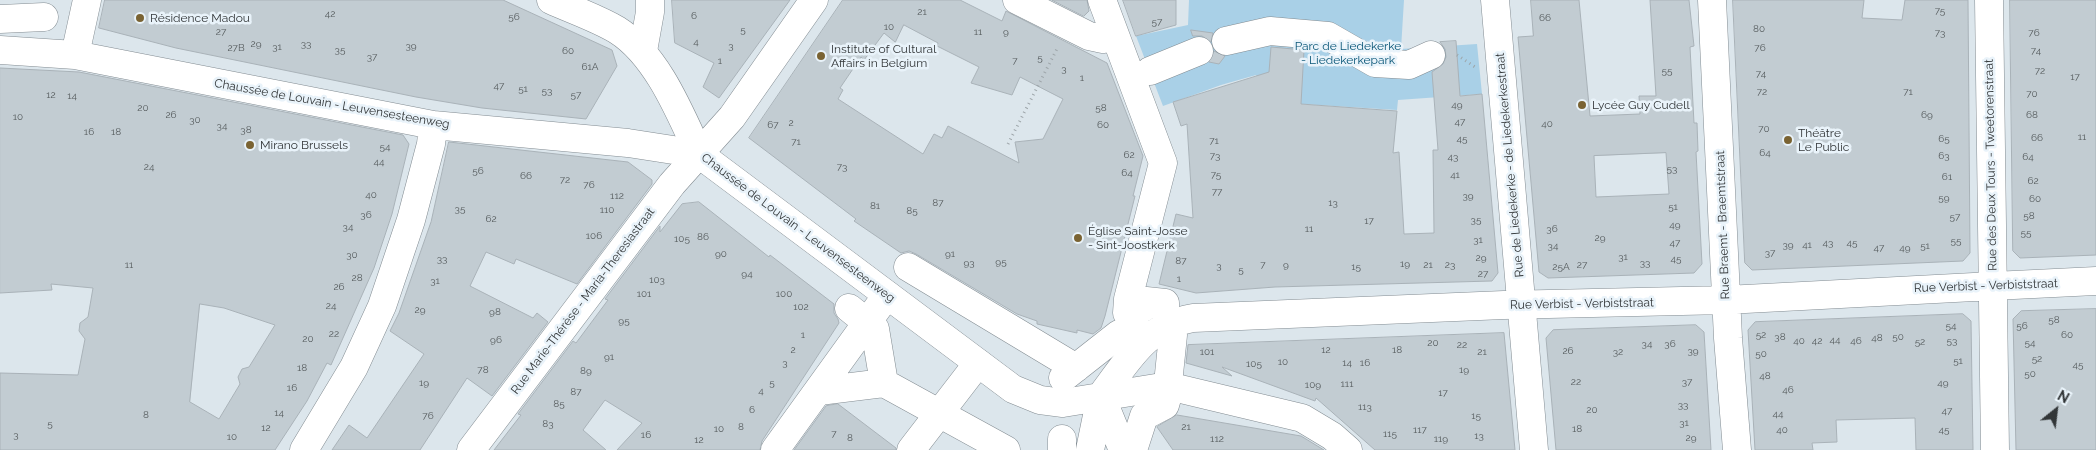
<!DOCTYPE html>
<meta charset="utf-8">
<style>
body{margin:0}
#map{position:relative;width:2096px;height:450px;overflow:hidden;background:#dce6ec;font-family:Raleway,sans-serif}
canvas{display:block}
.north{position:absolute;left:2031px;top:385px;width:50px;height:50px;-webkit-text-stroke:4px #e9f3fa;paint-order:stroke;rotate:29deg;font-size:14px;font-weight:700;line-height:20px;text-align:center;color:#323638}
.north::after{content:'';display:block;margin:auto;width:18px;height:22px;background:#323638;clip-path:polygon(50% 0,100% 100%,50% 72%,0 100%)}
</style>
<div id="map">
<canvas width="2096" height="450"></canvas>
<div class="north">N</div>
</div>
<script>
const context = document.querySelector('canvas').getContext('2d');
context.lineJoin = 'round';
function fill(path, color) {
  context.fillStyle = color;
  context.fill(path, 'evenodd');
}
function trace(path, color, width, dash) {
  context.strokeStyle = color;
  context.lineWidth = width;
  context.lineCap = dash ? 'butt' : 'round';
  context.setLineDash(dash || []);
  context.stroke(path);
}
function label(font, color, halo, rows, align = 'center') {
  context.font = font + ' Raleway,sans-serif';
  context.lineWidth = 5;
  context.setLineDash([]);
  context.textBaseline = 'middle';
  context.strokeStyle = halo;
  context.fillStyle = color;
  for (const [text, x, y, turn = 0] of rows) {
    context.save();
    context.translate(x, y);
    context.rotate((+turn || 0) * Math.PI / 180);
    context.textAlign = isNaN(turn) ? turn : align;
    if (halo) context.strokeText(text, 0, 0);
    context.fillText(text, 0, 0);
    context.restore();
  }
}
fill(new Path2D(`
 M1189,0H1404L1401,49L1477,44L1482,94L1398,100L1397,110L1301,104L1259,83L1256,75L1221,85L1163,106L1136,36L1188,25Z`), '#a9d0e7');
const building = new Path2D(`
 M105,0H503L612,50L617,66L586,119L482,108L416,97L176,48L99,28Z
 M672,0H790L719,98L703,87L714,63L675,43Z
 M843,0H960L1002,21L1006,11L1107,63L1143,156L1133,196H1135L1105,316L1101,328L1093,334L1077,330V333L1037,324V321L1017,314L916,254L909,251L901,253L854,221L856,219L749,138ZM904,25L938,43L937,46L979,67L971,83L1012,95L1020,77L1063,99L1043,139L1015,142L1019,163L948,126L942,138L934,134L923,154L838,99L843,90L840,88L861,57L864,60L884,33L895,42Z
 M1052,0H1087L1089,11L1084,16Z
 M1123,0H1176V25L1136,36Z
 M1531,0H1579L1590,116L1640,114L1639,96H1656L1650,0H1689L1694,46L1690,47L1694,123H1697L1698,151L1696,152L1702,264L1694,273L1548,278L1539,272L1518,37L1533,36ZM1666,153L1669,194L1596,197L1594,156Z
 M1733,0H1864L1862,18L1902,20L1905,0H1968L1970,253L1963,261L1752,270L1745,263Z
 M2010,0H2096V255L2020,258L2013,251Z
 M1191,30L1213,33L1211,42L1202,36H1193Z
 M1456,41L1460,96L1482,94L1498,273L1492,281L1275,287L1196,293L1159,284L1176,214L1193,218L1187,124L1181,126L1173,102L1269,72L1271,47L1304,50L1301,104L1397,111L1393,153L1399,152L1404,234L1434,233L1433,150H1438L1432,72L1443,64L1446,57L1445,49L1440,42Z
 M1214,51L1225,56L1219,64L1209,62Z
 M0,68L79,72L403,135L409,144L392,214L374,268L331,365L327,363L307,401L275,450H0V373L78,375L85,339L79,331L80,323L88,317L93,288L51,284L52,290L0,293ZM200,304L224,308L275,325L249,367L242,369L238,377L240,384L219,419L190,402Z
 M449,142L628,162L652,180V184L577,284L516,259L514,264L486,252L470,286L533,318L537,313L548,322L492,396L467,378L420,450H332L349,425L367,438L424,354L390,331L399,313L431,222Z
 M699,202L769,257L770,255L834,304V313L838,319L839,323L762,441L760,450H617L642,423L605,400L583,430L606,450H494L521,415L518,414L573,341L576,343L608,300L605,299L660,226V232L682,204Z
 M2096,309V450H2016L2013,319L2021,311Z
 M1963,314L1971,321L1973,450H1916L1915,418L1836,420L1837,442L1812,443L1813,450H1755L1748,330L1755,322Z
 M1696,325L1704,332L1711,450H1556L1546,338L1553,330Z
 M1504,333L1515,450H1375L1316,398L1315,401L1222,367L1232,376L1186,363L1188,345Z
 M838,404L896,448V450H794L826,406Z
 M1177,415L1301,436L1324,450H1173L1157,427Z`);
fill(building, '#c2ccd2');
trace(building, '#a9b2b8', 1);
const street = new Path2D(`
 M1017,0L1089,36L1103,39L1114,36
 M1102,0L1163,163L1128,299L1127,313L1144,341
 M1495,0L1534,450
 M0,19L44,17
 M1226,41L1270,31L1328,36L1375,63L1409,65L1431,55
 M0,50L75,55L433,125L628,143L699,154
 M643,51L650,12V0
 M75,55L87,0
 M1150,71L1199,51
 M908,267L1076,368
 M1993,286L2096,281
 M849,308L875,329L884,383
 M1143,308L1146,301L1165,303V312
 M1169,374L1173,335
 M1063,378L1119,334
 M819,391L884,383L1006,450
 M1101,396L1123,450
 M1134,447L1144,416L1165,405L1167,398
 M304,450L354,367L382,306L411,220L431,144L433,125
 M471,450L672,184L732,117L814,0
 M775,450L887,295
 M911,450L978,363
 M1062,450V439
 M1090,450L1101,396`);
const secondary = new Path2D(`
 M551,0C573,10 597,18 617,30C657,55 680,113 699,154L1013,389L1040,400L1063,403L1168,386L1302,418L1332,436L1348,450
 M1712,0L1728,338L1737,450
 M1989,0L1995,450
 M1101,396C1128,361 1145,326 1193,318L1504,305L1726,300L1993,286`);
trace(street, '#838c92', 29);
trace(secondary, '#838c92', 29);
trace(new Path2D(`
 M1457,55L1475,67
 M1008,144L1058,47`), '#9da5a9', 3, [1, 4]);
trace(street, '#fff', 28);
trace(secondary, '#fff', 28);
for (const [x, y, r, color] of [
 [140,18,5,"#7a6333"],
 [821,56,5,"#7a6333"],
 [1582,105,5,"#7a6333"],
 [1788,140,5,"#7a6333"],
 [250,145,5,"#7a6333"],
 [1078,238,5,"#7a6333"]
]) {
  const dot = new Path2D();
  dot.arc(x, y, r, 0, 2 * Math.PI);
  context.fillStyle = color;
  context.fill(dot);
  trace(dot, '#e9f3fa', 2);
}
label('10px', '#565c5e', null, [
 ["75",1940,11],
 ["21",922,12],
 ["42",330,14],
 ["6",694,16],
 ["56",514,17],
 ["66",1545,18],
 ["57",1157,22],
 ["10",889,27],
 ["80",1759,29],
 ["5",743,30],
 ["27",221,32],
 ["11",978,32],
 ["9",1006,32],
 ["73",1940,33],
 ["76",2034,33],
 ["4",696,42],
 ["29",256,44],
 ["33",306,44],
 ["39",411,46],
 ["3",731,46],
 ["31",277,47],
 ["27B",236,48],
 ["76",1760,48],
 ["35",340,50],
 ["60",568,51],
 ["74",2036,51],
 ["37",372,57],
 ["5",1040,58],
 ["1",720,61],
 ["7",1015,61],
 ["61A",590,67],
 ["3",1064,69],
 ["55",1667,71],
 ["72",2040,71],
 ["74",1761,74],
 ["17",2075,77],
 ["1",1082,78],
 ["47",499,86],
 ["51",523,89],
 ["53",547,91],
 ["72",1762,92],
 ["71",1908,92],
 ["70",2032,94],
 ["12",51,95],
 ["57",576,95],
 ["14",72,96],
 ["49",1457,105],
 ["20",143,108],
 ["58",1101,108],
 ["26",171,115],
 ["69",1927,115],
 ["68",2032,115],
 ["10",18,117],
 ["30",195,120],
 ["47",1460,122],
 ["2",791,123],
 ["40",1547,124],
 ["67",773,125],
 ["60",1103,125],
 ["34",222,126],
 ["70",1764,129],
 ["38",246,130],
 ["16",89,132],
 ["18",116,132],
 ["11",2082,137],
 ["66",2037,138],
 ["45",1462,139],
 ["65",1944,139],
 ["71",1214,141],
 ["71",796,142],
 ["54",385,147],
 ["64",1765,153],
 ["62",1129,155],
 ["73",1215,156],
 ["63",1944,156],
 ["43",1453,157],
 ["64",2028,157],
 ["44",379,162],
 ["24",149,167],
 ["73",842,167],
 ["53",1672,169],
 ["56",478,171],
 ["64",1127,173],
 ["75",1216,175],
 ["41",1455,175],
 ["66",526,176],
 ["61",1947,177],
 ["72",565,180],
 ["62",2033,181],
 ["76",589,185],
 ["77",1217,192],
 ["40",371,195],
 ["112",617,196],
 ["39",1468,196],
 ["59",1944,198],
 ["60",2035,199],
 ["87",938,203],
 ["13",1333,203],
 ["81",875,206],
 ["51",1673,207],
 ["35",460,209],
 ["110",607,210],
 ["85",912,211],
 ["36",366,215],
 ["58",2029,216],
 ["57",1955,217],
 ["62",491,219],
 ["35",1476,220],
 ["17",1369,221],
 ["49",1675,225],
 ["34",348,227],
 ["11",1309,229],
 ["36",1552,229],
 ["55",2026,233],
 ["106",594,236],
 ["86",703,237],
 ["29",1600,238],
 ["105",682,239],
 ["31",1478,240],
 ["55",1956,241],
 ["47",1675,243],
 ["43",1828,243],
 ["45",1852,243],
 ["39",1788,245],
 ["41",1807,245],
 ["34",1553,246],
 ["51",1925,246],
 ["47",1879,248],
 ["49",1905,248],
 ["37",1770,253],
 ["90",721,254],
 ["91",950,254],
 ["30",352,255],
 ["31",1623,257],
 ["29",1481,258],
 ["33",442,259],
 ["45",1676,259],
 ["87",1181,261],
 ["95",1001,262],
 ["93",969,263],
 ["33",1645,263],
 ["19",1405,264],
 ["11",129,265],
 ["7",1263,265],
 ["9",1286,265],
 ["21",1428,265],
 ["23",1450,265],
 ["27",1582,265],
 ["3",1219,266],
 ["15",1356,267],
 ["25A",1561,267],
 ["5",1241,270],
 ["94",747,274],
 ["27",1483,274],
 ["28",357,278],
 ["1",1179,279],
 ["103",657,280],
 ["31",435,281],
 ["26",339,287],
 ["101",644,294],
 ["100",784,294],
 ["24",331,306],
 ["102",801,307],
 ["29",420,310],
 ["98",495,312],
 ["58",2054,320],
 ["95",624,321],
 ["54",1951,326],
 ["56",2022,326],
 ["22",334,334],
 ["1",803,335],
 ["52",1761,335],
 ["60",2067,335],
 ["38",1780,337],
 ["50",1898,337],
 ["48",1877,338],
 ["20",308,339],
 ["96",496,340],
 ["44",1835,340],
 ["40",1799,341],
 ["42",1817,341],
 ["46",1856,341],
 ["53",1952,341],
 ["52",1920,342],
 ["20",1433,343],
 ["54",2030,343],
 ["34",1647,344],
 ["36",1670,344],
 ["22",1462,345],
 ["2",793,350],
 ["12",1326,350],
 ["18",1397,350],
 ["26",1568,351],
 ["39",1693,351],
 ["101",1207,352],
 ["21",1482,352],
 ["32",1618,352],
 ["50",1761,354],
 ["91",609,357],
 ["52",2037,359],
 ["51",1958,361],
 ["10",1283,362],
 ["3",785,363],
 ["14",1347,363],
 ["16",1365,363],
 ["105",1254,364],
 ["45",2078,365],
 ["18",302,368],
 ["78",483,370],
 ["19",1464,370],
 ["89",586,371],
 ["50",2030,374],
 ["48",1765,376],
 ["22",1576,382],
 ["37",1687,382],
 ["19",424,383],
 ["5",772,383],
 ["49",1943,383],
 ["111",1347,384],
 ["109",1313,385],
 ["16",292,388],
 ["46",1788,390],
 ["4",761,391],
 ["87",576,392],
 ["17",1443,393],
 ["85",559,404],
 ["33",1683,405],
 ["113",1365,407],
 ["6",752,410],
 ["20",1592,410],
 ["47",1947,411],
 ["14",279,413],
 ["44",1778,414],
 ["8",146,415],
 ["76",428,416],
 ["15",1476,416],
 ["31",1684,423],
 ["5",50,424],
 ["83",548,424],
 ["8",741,427],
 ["21",1186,427],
 ["12",266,428],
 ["10",719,429],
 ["18",1577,429],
 ["117",1420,430],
 ["40",1782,430],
 ["45",1944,430],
 ["7",834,434],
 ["115",1390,434],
 ["3",16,435],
 ["16",646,435],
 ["13",1479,436],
 ["10",232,437],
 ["8",850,438],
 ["29",1691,438],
 ["112",1217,439],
 ["119",1441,439],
 ["12",699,440]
]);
label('12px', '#323638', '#e9f3fa', [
 ["Résidence Madou",150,18],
 ["Institute of Cultural",831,49],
 ["Affairs in Belgium",831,63],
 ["Lycée Guy Cudell",1592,105],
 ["Théâtre",1798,133],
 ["Le Public",1798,147],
 ["Mirano Brussels",260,145],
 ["Église Saint-Josse",1088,231],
 ["- Sint-Joostkerk",1088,245]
], 'left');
label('12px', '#095677', '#e9f3fa', [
 ["Parc de Liedekerke",1348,46],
 ["- Liedekerkepark",1348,60]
]);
label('12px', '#323638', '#e9f3fa', [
 ["Chaussée de Louvain - Leuvensesteenweg",332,104,10],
 ["Rue de Liedekerke - de Liedekerkestraat",1510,165,-95],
 ["Rue des Deux Tours - Tweetorenstraat",1991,165,-91],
 ["Rue Braemt - Braemtstraat",1723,225,-92],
 ["Chaussée de Louvain - Leuvensesteenweg",798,228,37],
 ["Rue Verbist - Verbiststraat",1986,286,-2],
 ["Rue Marie-Thérèse - Maria-Theresiastraat",583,301,-53],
 ["Rue Verbist - Verbiststraat",1582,304,-1]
]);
</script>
